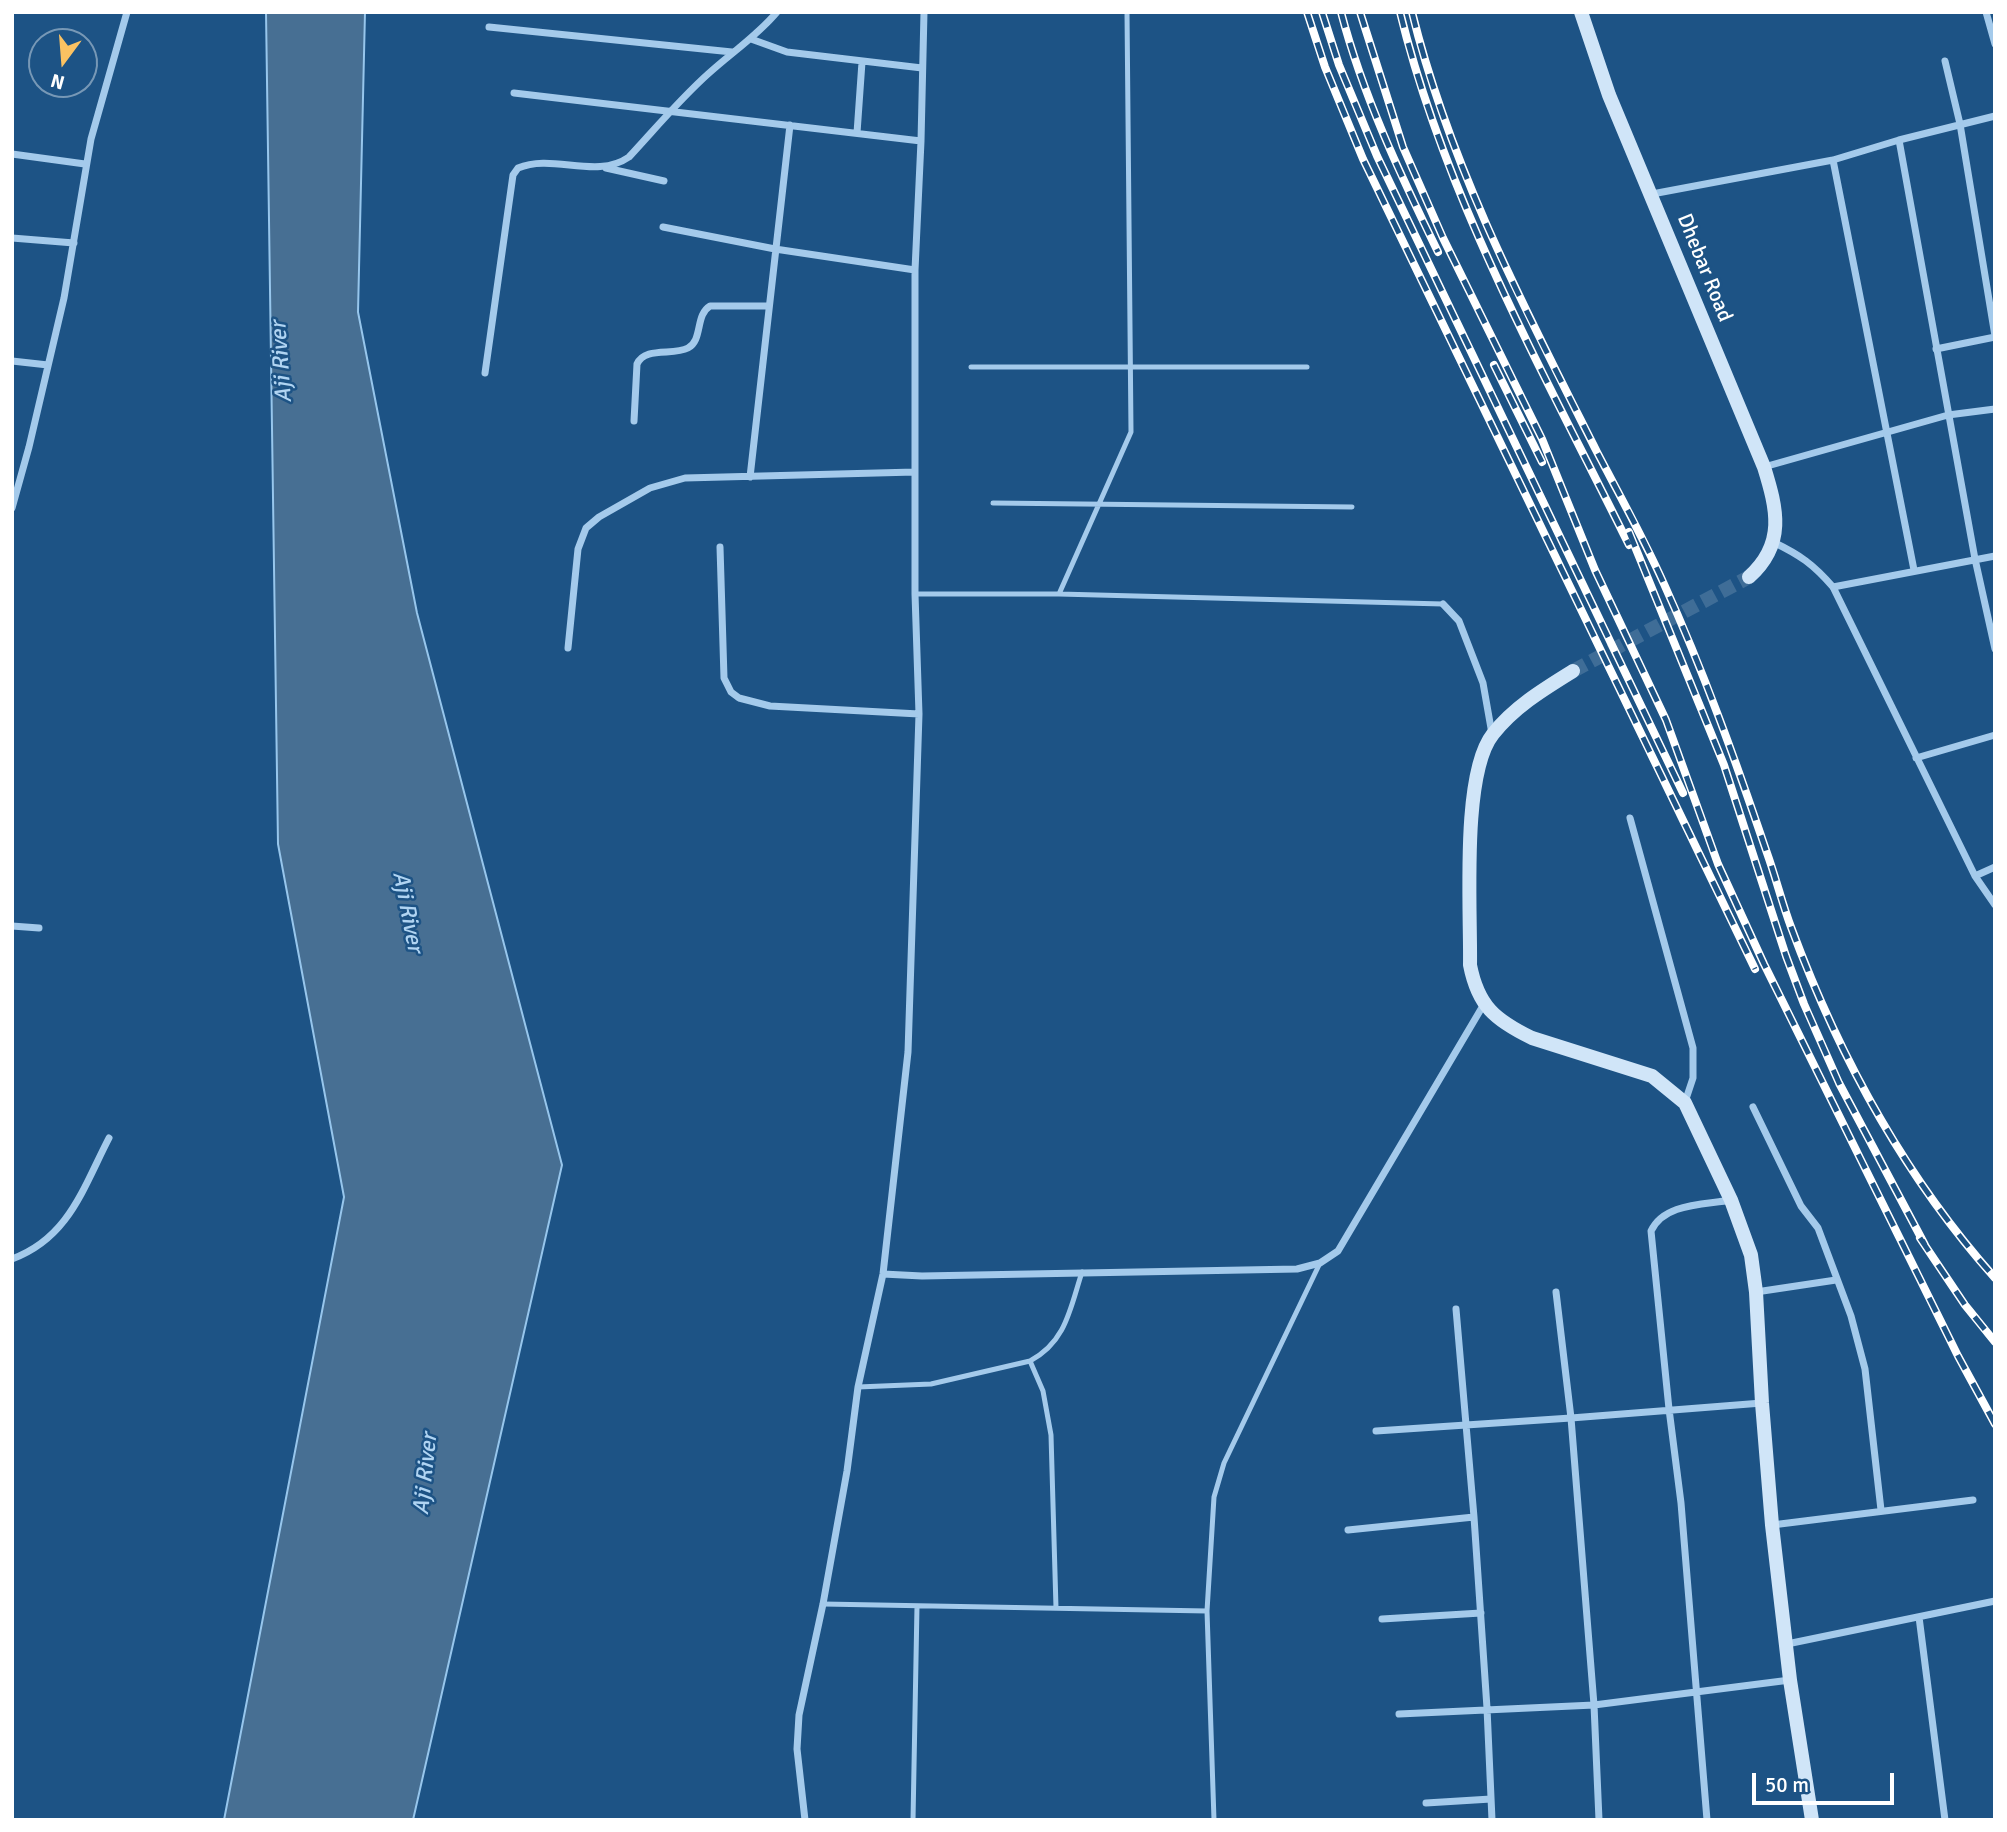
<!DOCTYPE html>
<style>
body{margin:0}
#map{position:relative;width:2007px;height:1832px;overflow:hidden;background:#1d5385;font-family:Signika,sans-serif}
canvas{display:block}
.frame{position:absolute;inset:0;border:14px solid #fff;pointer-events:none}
.north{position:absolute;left:28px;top:28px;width:70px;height:70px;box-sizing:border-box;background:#1d5385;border:2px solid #7798b6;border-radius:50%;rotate:196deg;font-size:19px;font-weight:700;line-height:28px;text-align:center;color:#fff}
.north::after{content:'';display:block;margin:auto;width:24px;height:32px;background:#fbc262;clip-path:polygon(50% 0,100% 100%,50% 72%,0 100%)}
.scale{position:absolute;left:1752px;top:1773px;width:142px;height:32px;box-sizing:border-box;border:4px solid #fff;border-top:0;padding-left:9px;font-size:21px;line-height:24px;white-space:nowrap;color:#fff;-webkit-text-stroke:5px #1d5385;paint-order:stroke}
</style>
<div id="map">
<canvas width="2007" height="1832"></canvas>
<div class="frame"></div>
<div class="north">N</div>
<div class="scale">50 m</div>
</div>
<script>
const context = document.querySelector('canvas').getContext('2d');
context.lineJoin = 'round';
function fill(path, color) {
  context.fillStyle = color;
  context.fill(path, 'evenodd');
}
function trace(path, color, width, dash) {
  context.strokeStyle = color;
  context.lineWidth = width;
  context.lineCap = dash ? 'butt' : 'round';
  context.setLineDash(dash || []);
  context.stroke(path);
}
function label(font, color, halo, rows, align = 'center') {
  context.font = font + ' Signika,sans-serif';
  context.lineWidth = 5;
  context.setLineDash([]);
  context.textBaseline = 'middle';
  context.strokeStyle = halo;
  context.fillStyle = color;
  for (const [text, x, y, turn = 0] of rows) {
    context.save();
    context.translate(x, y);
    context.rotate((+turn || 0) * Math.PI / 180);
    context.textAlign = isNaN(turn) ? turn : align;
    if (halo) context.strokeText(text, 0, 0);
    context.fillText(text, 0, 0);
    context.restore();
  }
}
const water = new Path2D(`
 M266,12H365L358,312L417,613L562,1165L413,1820H224L344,1197L278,844Z`);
fill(water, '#476f93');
trace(water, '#97c6ec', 2);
trace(new Path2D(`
 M1573,671L1749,577`), '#3f6d97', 14, [14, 7]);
trace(new Path2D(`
 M971,367H1307
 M993,503L1352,507
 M915,594H1059L1443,604
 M1059,594L1131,432L1127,12
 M1030,1361L1043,1391L1051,1435L1056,1608
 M858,1387L931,1384L1030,1361C1066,1342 1070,1309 1082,1272
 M823,1604L1207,1611
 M913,1820L917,1606
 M1214,1820L1207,1611L1214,1497L1224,1463L1320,1263`), '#a4caeb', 5);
trace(new Path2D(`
 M1986,12L1995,44
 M489,27L732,52
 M751,39L787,52L922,68
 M1945,61L1960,124L1995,336
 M514,93L921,141
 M857,133L862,62
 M1899,140L1975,559L1995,649
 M12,154L85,164
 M1833,160L1914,570
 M606,168L664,181
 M1652,194L1833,160L1899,140L1995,116
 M663,227L775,249L915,270
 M12,238L74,243
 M1936,349L1995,337
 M12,361L48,365
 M485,373L513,175L518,168C553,153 596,180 629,157C655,129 680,99 708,74C731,53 757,36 777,12
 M634,421L637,364C645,346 673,356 688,348C703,340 695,315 710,306H769
 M1764,467L1948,415L1995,409
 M750,477L790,125
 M12,508L29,447L64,298L91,139L127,12
 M1773,542C1800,555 1813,564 1833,587L1975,876L1995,905
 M720,547L724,678L731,692L739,698L770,706L919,714
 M1833,587L1995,556
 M1443,604L1459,621L1483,683L1492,734
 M568,648L578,549L586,528L599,517L650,488L685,478L915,472
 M1916,758L1995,735
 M1630,818L1693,1048V1078L1685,1102
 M1975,876L1995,867
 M12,926L39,928
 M1753,1107L1801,1206L1818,1228L1851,1316L1865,1369L1881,1510
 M12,1259C69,1238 83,1188 109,1138
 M883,1274L922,1276L1297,1269L1320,1263L1338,1251L1484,1004
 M1556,1292L1571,1418L1762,1403
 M1756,1292L1836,1280
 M1456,1309L1474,1517L1487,1708L1492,1820
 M1376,1431L1571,1418L1594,1705L1599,1820
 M1772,1525L1973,1500
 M1348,1530L1474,1517
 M1919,1617L1945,1820
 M1382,1619L1481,1613
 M1787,1644L1995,1601
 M1399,1714L1594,1705L1790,1680
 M1426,1803L1491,1799
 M805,1820L797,1749L799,1715L823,1604L847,1471L858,1387L883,1274L908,1052L919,714L915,594V270L921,141L924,12
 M1707,1820L1681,1503L1669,1409L1651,1231C1664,1203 1703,1205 1731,1200`), '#a4caeb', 7);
trace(new Path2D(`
 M1581,12L1609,95L1764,467C1777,509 1786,544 1749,577
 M1573,671C1544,689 1514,707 1493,734C1461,774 1471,911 1470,965C1478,1006 1495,1020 1532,1038L1652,1076L1685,1103L1731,1200L1751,1255L1756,1292L1762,1403L1772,1525L1790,1680L1812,1820`), '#d0e5f8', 14);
const rail = new Path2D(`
 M1307,12L1325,67L1363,159L1755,969
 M1322,12L1339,65L1377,156L1683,793
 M1341,12C1363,96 1400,174 1438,252
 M1360,12L1403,147L1443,238L1542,439L1595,570L1666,720L1718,864L1764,964L1958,1356L1995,1424
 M1400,12C1446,200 1544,373 1629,545
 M1412,12C1450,167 1526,311 1597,452C1620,496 1644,539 1664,584C1704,672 1736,762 1767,853C1776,878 1782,903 1791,927C1838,1054 1904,1176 1995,1278
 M1494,365L1542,462
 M1629,532L1724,765L1786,956L1804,1004L1839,1083L1925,1245
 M1920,1238L1965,1305L1995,1342`);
trace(rail, '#fff', 8);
trace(rail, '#1d5385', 5, [16]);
label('21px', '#fff', '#1d5385', [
 ["Dhebar Road",1704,268,68]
]);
label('italic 23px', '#b0d4f2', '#1d5385', [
 ["Aji River",282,362,-94],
 ["Aji River",407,912,79],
 ["Aji River",426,1474,-84]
]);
</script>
